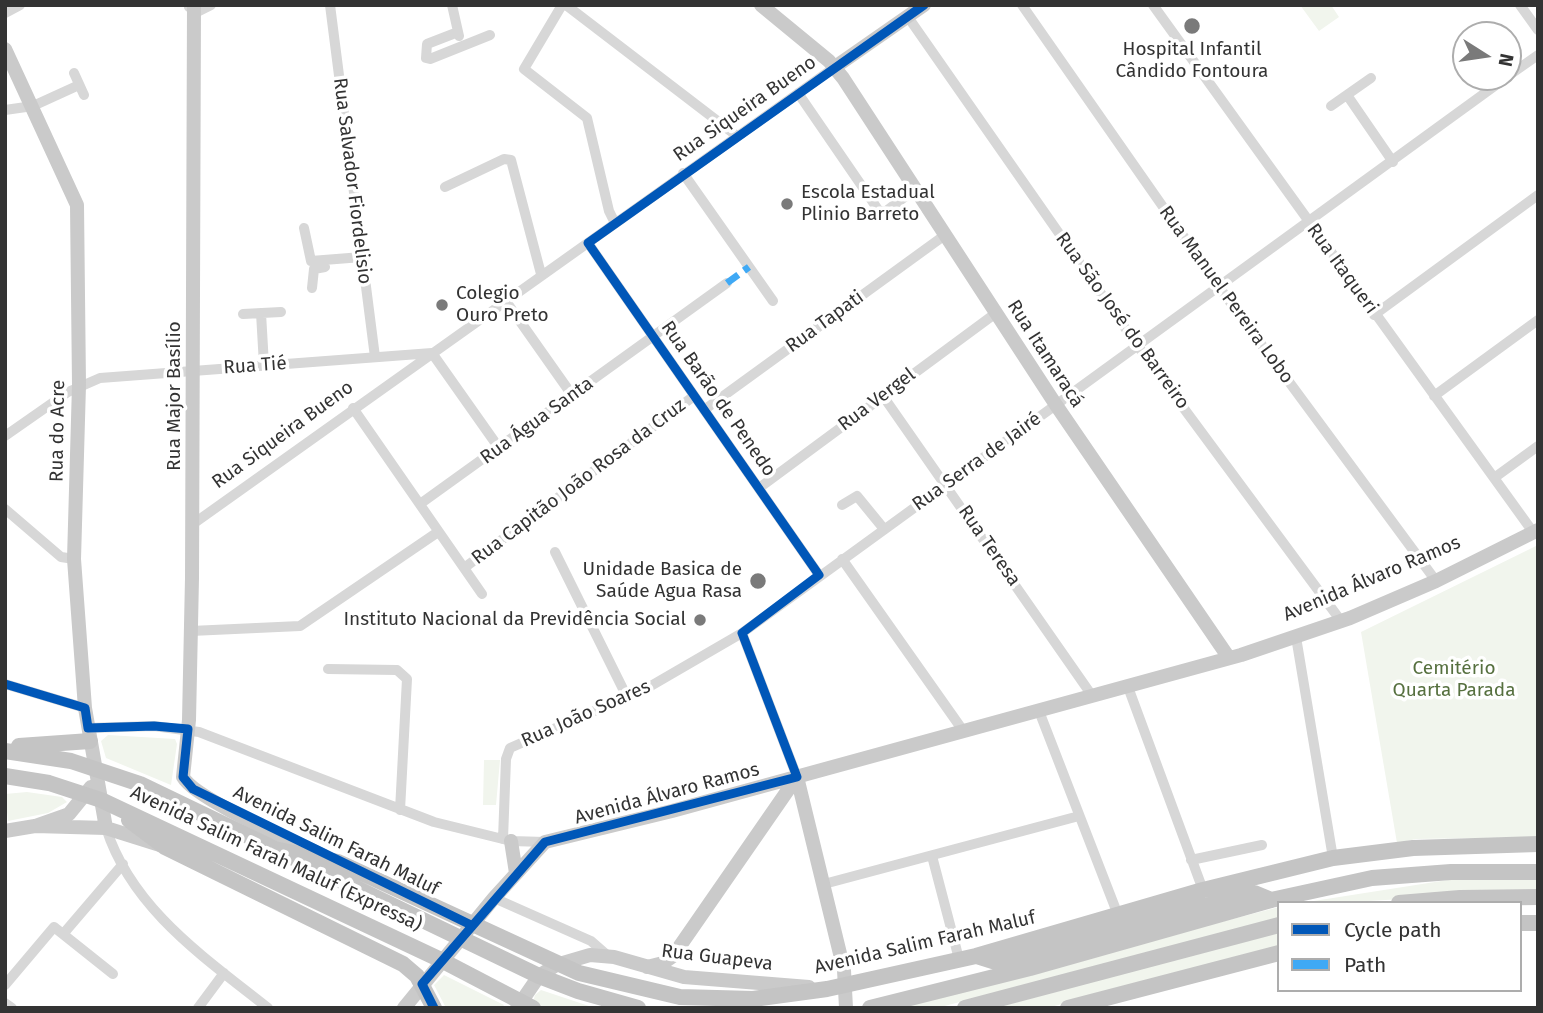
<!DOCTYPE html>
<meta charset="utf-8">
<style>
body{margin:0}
#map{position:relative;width:1543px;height:1013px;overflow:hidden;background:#fff;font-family:"Fira Sans",sans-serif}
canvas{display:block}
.frame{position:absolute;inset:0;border:7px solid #333;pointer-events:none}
.legend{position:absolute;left:1277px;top:901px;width:245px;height:91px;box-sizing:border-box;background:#fff;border:2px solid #adadad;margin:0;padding:9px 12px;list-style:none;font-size:21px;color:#333}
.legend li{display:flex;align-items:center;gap:14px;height:35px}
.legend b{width:35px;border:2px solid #adadad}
.north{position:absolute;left:1452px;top:21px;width:70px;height:70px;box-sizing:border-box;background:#fff;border:2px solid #adadad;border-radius:50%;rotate:102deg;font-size:19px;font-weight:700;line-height:28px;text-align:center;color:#333}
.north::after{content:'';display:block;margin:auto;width:24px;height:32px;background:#7a7a7a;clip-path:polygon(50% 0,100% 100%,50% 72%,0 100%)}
</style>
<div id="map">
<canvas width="1543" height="1013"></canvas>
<div class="frame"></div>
<ul class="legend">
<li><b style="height:9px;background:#0057b8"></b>Cycle path</li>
<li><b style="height:9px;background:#3fa9f5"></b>Path</li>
</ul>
<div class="north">N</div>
</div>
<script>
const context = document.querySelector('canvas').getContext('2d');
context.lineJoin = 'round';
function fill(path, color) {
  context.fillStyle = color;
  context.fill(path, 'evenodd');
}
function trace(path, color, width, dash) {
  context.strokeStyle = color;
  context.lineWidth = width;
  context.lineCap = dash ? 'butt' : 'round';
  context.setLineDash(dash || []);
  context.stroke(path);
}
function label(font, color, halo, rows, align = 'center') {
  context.font = font + ' "Fira Sans",sans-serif';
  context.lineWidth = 7;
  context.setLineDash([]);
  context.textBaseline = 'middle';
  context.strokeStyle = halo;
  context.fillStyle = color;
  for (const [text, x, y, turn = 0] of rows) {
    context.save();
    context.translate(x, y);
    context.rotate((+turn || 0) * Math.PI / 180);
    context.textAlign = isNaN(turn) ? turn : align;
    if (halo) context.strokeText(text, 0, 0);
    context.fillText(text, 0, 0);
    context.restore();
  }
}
fill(new Path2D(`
 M1300,5H1331L1339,17L1319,31Z
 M1538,545V837L1416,839L1397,843L1361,632Z
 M108,735L175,739L177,744L171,785L106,758L101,741Z
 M484,760H500L496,805H483Z
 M27,792L62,797L67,802L48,813L8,821L5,794Z
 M1454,879H1538V893C1458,893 1380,903 1301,903Z
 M1279,907V918L937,1008H887Z
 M1279,932V946L1047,1008H995Z
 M444,975L504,1005L502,1008H446L434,985Z
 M541,990L595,1008H546L533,1002L535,995Z`), '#f1f5ed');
trace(new Path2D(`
 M330,5L375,357
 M452,5L459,36
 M562,5L524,69L587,118L609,211L615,223
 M566,5L737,136
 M1022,5L1219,287L1436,581
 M1153,5L1533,532
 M1520,5L1538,30
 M189,7L199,11L211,5
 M5,13L20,5
 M908,17L1137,345L1341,621
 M458,32L427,44L426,58L430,59L490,35
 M74,73L84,95
 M1508,76L1538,55
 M798,93L879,211L885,212L915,189
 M1347,95L1393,162
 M1331,106L1371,78
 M5,110L33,106L79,85
 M683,173L773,301
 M445,187L504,159L511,160L541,274
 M304,228L311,261L362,257
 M588,243L819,575
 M312,288L314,269L325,267
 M505,300L572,395
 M261,313L264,365
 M243,314L281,312
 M1374,315L1538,195
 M432,353L499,448
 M883,396L1093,697
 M1434,396L1538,320
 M353,408L482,594
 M704,410L945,235
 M5,436L68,392L100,378L432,353
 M1494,478L1538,446
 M759,488L996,313
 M420,504L727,283
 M842,505L857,496L884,529
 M5,509L61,557L74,559
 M193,524L835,67
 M555,552L627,697
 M842,559L964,732
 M464,568L694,396
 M191,631L300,626L438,532
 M742,633L797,777
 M1296,637L1333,858
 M328,669L397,670L407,679L400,810
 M5,684L85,708
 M1128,687L1203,890
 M1039,711L1118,915
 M88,728L154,726L199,732L434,822L511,841L545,842
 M106,828C132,909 204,957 268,1008
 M503,839L506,759L510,748L649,687L742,633L1507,77
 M932,856L959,959
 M1191,860L1262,845
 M824,884L1079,816
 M494,898L591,941L607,955
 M64,933L123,864
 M5,985L54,927L113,974
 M5,1003L12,1008
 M198,1008L224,973`), '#d7d7d7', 10);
trace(new Path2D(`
 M194,5L192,578L189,720L183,777C195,799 296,842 324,856
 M761,5L829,61L843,78L1056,405L1229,658
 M5,49L77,205L79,385L74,559L85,708L106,828
 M835,67L924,5
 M797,777L844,970L846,1008
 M35,826L106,828L160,845
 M5,831L35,826L69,814L91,787
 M511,841L516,873
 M647,967L663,963L673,956L797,777
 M404,1008L494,898L545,842L672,811L1241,655L1350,618L1436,581L1538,530
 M517,1008L539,976L556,965L590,955L614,957L684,977L809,987`), '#cacaca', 14);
trace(new Path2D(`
 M19,746L90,741
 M5,751L71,761L140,784L539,976L578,991L638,1008
 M5,776L49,783L101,800L441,960L533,1008
 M129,820L165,847L403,964L417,976L434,1008
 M274,849L338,862L579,973L680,997L753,999L827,989L976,956L1203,890L1333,858L1413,848L1538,844
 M1399,903L1460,898L1538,897
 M1520,923H1538
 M977,956L996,962L1254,893L1271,900
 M870,1008L1030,968L1271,900L1372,878L1451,872H1538
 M965,1008L1279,925
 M1068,1008L1279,953`), '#c4c4c4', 16);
trace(new Path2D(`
 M727,283L749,267`), '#3fa9f5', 7, [14, 7]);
trace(new Path2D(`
 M5,684L85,708L88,728L154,726L188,729L183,777L193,789L471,925
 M434,1008L422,984L545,842L797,777L742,633L819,575L588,243L924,5`), '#0057b8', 9);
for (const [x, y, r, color] of [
 [1192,26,9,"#7a7a7a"],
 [787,204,7,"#7a7a7a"],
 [442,305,7,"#7a7a7a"],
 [758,581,9,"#7a7a7a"],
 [700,620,7,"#7a7a7a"]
]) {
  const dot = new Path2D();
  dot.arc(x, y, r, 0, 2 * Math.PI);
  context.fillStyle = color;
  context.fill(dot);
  trace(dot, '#fff', 2.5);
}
label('19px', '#333', '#fff', [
 ["Hospital Infantil",1192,50,"center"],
 ["Cândido Fontoura",1192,72,"center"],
 ["Escola Estadual",801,193],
 ["Plinio Barreto",801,215],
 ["Colegio",456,294],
 ["Ouro Preto",456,316],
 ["Unidade Basica de",742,570,"right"],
 ["Saúde Agua Rasa",742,592,"right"],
 ["Instituto Nacional da Previdência Social",686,620,"right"]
], 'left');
label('19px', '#333', '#fff', [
 ["Rua Siqueira Bueno",745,109,-35],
 ["Rua Salvador Fiordelisio",352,181,83],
 ["Rua Itaqueri",1342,269,54],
 ["Rua Manuel Pereira Lobo",1226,295,54],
 ["Rua São José do Barreiro",1122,321,54],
 ["Rua Tapati",825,322,-36],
 ["Rua Itamaracá",1045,354,57],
 ["Rua Tié",255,366,-4],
 ["Rua Major Basílio",175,396,-90],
 ["Rua Barão de Penedo",718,399,55],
 ["Rua Vergel",877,400,-37],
 ["Rua Água Santa",537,421,-36],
 ["Rua do Acre",58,431,-89],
 ["Rua Siqueira Bueno",283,435,-36],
 ["Rua Serra de Jairé",977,462,-36],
 ["Rua Capitão João Rosa da Cruz",579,482,-37],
 ["Rua Teresa",989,546,55],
 ["Avenida Álvaro Ramos",1372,579,-23],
 ["Rua João Soares",586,714,-24],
 ["Avenida Álvaro Ramos",667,794,-15],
 ["Avenida Salim Farah Maluf",336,841,26],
 ["Avenida Salim Farah Maluf (Expressa)",276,859,25],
 ["Avenida Salim Farah Maluf",925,943,-13],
 ["Rua Guapeva",717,958,7]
]);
label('19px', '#56703f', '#fff', [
 ["Cemitério",1454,669],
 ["Quarta Parada",1454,691]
]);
</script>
